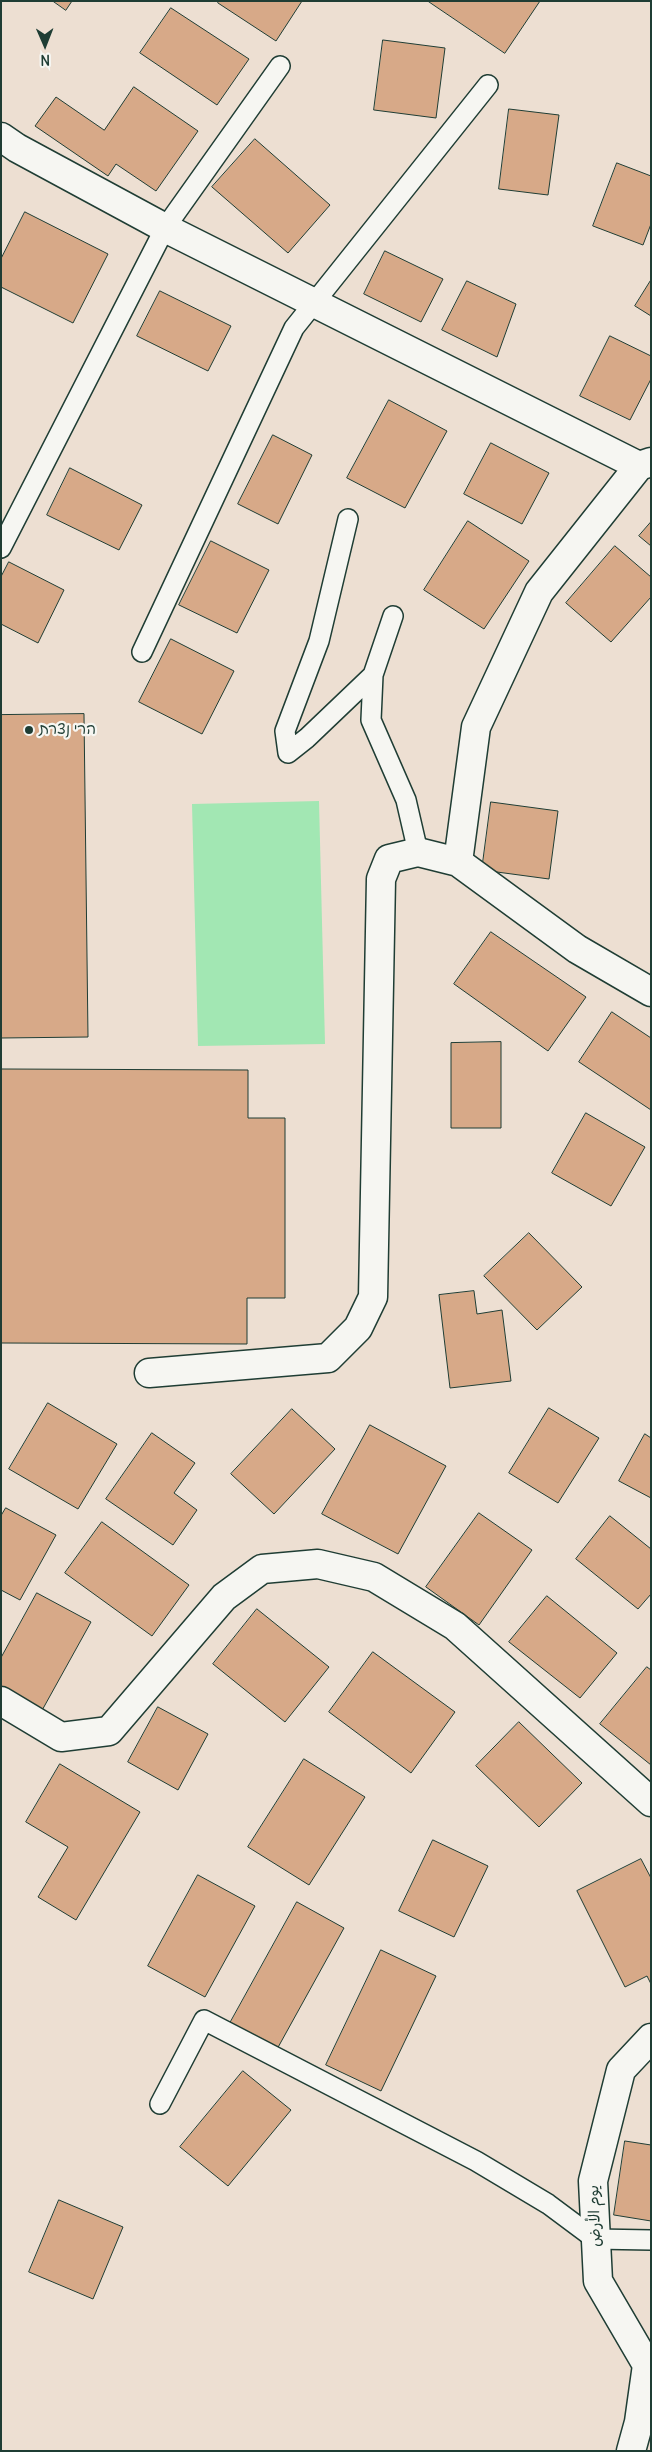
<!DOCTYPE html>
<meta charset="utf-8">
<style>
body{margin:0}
#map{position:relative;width:652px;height:2452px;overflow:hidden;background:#eddfd2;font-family:Delius,sans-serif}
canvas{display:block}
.frame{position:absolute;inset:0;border:2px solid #1f3d34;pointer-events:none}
.north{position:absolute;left:20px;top:20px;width:50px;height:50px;-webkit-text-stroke:4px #f6f6f2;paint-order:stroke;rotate:179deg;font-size:14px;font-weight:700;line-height:20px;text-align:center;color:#1f3d34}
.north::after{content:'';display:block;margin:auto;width:18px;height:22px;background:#1f3d34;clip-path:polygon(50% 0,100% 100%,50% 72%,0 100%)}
</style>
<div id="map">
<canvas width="652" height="2452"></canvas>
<div class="frame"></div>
<div class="north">N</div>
</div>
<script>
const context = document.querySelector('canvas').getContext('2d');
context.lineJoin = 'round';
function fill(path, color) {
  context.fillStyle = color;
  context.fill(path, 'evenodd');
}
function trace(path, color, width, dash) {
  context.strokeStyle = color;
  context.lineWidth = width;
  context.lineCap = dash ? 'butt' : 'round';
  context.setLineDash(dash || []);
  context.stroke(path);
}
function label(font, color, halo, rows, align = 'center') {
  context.font = font + ' Delius,"Playpen Sans Arabic","Playpen Sans Hebrew",sans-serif';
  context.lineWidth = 4.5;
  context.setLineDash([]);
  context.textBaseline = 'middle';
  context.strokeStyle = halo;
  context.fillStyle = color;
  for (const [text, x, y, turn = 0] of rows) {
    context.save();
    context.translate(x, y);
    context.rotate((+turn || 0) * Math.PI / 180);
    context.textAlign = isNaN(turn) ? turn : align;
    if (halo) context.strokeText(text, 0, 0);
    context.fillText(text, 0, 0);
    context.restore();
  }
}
fill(new Path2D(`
 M319,801L325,1044L198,1046L192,804Z`), '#a2e7b3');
const building = new Path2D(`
 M53,1H72L66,10Z
 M219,1H302L276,41L218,3Z
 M428,1H540L505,53Z
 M171,8L249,59L217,105L140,53Z
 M383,40L445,48L436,118L374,110Z
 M134,87L198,131L156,191L116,164L108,176L35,126L56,97L104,130Z
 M509,109L559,115L548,195L499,189Z
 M255,139L330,205L288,253L212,187Z
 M617,163L651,176V224L643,245L593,226Z
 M25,212L108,254L73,323L1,287V259Z
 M385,251L443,279L421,322L364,294Z
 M651,280V316L635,306Z
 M467,281L516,304L497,357L442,330Z
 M160,291L231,326L208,371L137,336Z
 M610,336L651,356V379L630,420L580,396Z
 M389,400L447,431L405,508L347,478Z
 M273,435L312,455L278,524L238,504Z
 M491,443L549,473L522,524L464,494Z
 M70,468L142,505L119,550L47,515Z
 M468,521L529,561L484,629L424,590Z
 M651,522V546L639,536Z
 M211,541L269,570L237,633L179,605Z
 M615,546L651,577V597L611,642L566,603Z
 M9,562L64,590L38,643L1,624V577Z
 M171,639L234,671L202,734L139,702Z
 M84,714L88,1037L1,1038V715Z
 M491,802L558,811L549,879L482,870Z
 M491,932L586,997L548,1051L454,984Z
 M612,1012L651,1038V1110L579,1062Z
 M501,1042V1128H451V1043Z
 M1,1069L248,1070V1118H285V1298H247V1344L1,1343Z
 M586,1113L645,1147L611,1206L552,1173Z
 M529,1233L582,1287L537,1330L484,1276Z
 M474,1291L477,1314L502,1310L511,1381L450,1388L439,1295Z
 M48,1403L117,1444L78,1509L9,1469Z
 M549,1408L599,1438L558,1503L509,1473Z
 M292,1409L335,1449L274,1514L231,1474Z
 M370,1425L446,1466L398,1554L322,1514Z
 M152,1433L195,1463L174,1493L197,1510L173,1545L106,1499Z
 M645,1434L651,1438V1498L619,1481Z
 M6,1508L56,1535L20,1600L1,1590V1516Z
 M479,1513L532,1550L479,1625L426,1587Z
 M610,1516L651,1549V1594L638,1609L576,1559Z
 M102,1522L189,1585L152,1636L65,1573Z
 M37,1593L91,1622L40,1714L1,1692V1658Z
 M547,1596L617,1653L580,1698L509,1642Z
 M257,1609L329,1667L285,1722L213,1664Z
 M373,1652L455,1712L411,1773L329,1712Z
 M647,1667L651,1670V1765L600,1724Z
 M158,1707L208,1734L178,1790L128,1762Z
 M519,1722L582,1783L539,1827L476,1766Z
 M304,1759L365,1797L309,1885L248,1847Z
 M60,1764L140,1812L76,1920L38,1897L68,1847L26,1822Z
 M433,1840L488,1866L454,1937L399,1911Z
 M641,1859L651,1878V1984L647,1976L625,1987L577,1891Z
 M198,1875L255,1906L205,1997L148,1966Z
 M297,1902L344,1928L276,2051L229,2025Z
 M381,1950L436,1976L381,2091L326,2065Z
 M243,2071L291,2110L228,2186L180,2147Z
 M625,2141L651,2145V2221L614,2215Z
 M59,2200L123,2227L93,2299L29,2272Z`);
fill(building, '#d7a988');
trace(building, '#1f3d34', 1);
const lane = new Path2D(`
 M348,519L319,641L285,731L288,753L307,738L373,675
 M1,548L165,228L280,66
 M393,616L373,675L371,720L406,800L418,852
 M142,652L294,328L488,85
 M160,2104L204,2020L476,2161L548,2204L595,2239L651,2240`);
const street = new Path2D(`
 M1,137L17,148L165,228L639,466
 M458,862L476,727L539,592L639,466L651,462
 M149,1373L328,1358L358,1328L373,1297L381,879L389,859L418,852L458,862L577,949L651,992
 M1,1701L61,1737L109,1731L224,1597L262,1569L318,1564L374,1577L455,1626L651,1802
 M631,2451L639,2422L647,2365L598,2281L593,2181L621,2070L651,2038`);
trace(lane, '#1f3d34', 22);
trace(street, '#1f3d34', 31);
trace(lane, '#f6f6f2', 19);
trace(street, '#f6f6f2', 28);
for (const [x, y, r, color] of [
 [29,730,5,"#1f3d34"]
]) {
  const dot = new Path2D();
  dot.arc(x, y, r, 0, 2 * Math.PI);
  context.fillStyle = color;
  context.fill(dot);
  trace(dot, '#f6f6f2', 2);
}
label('15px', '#1f3d34', '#f6f6f2', [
 ["הרי נצרת",39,730]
], 'left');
label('15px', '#1f3d34', '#f6f6f2', [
 ["يوم الأرض",595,2216,-92]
]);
</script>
